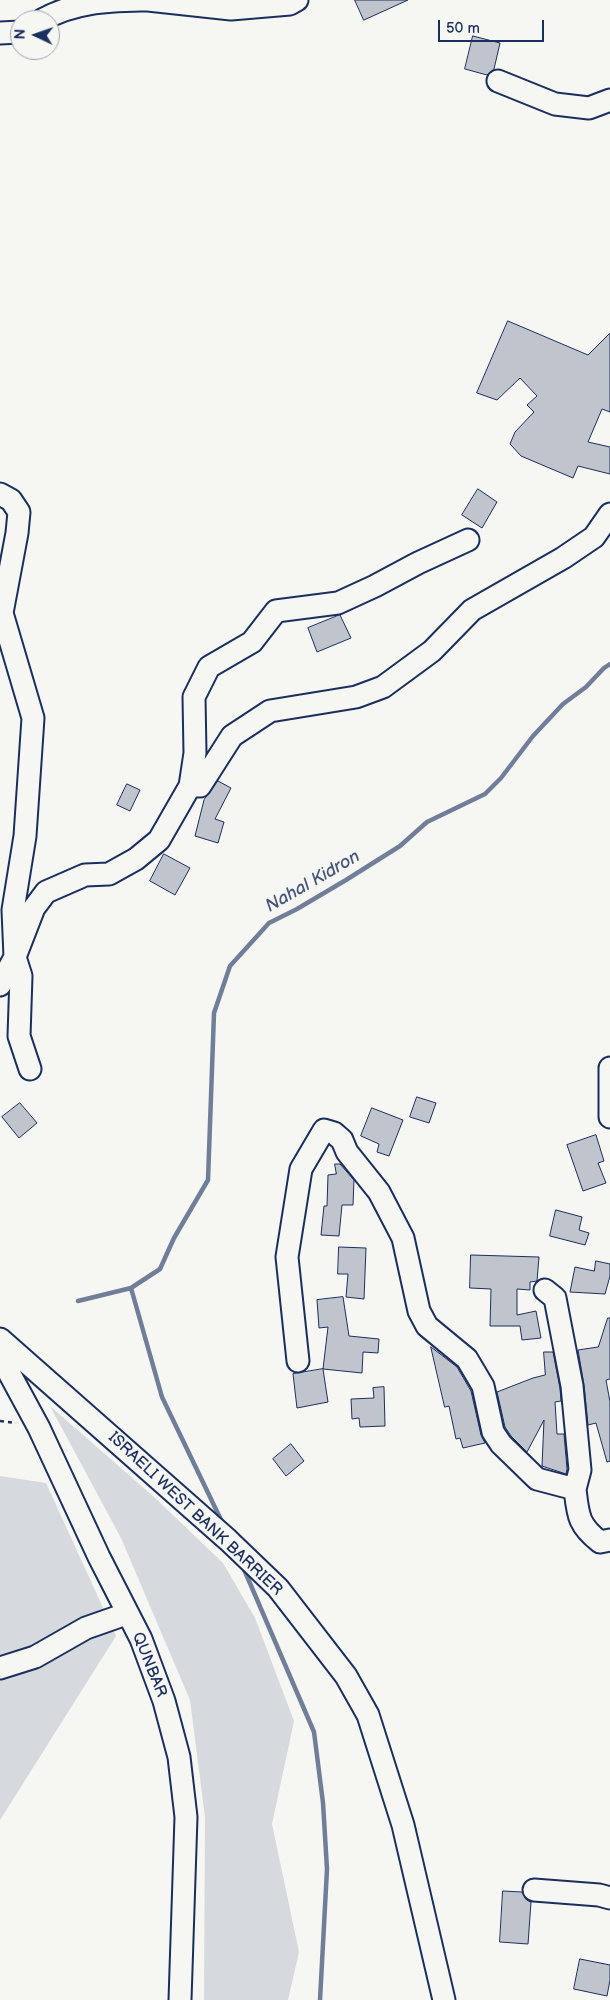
<!DOCTYPE html>
<style>
body{margin:0}
#map{position:relative;width:610px;height:2000px;overflow:hidden;background:#f6f6f2;font-family:"Balsamiq Sans",sans-serif}
canvas{display:block}
.north{position:absolute;left:10px;top:10px;width:50px;height:50px;box-sizing:border-box;background:#f6f6f2;border:1px solid #9ea6b7;border-radius:50%;rotate:273deg;font-size:14px;font-weight:700;line-height:20px;text-align:center;color:#1b2f5e}
.north::after{content:'';display:block;margin:auto;width:18px;height:22px;background:#1b2f5e;clip-path:polygon(50% 0,100% 100%,50% 72%,0 100%)}
.scale{position:absolute;left:438px;top:20px;width:106px;height:22px;box-sizing:border-box;border:2px solid #1b2f5e;border-top:0;padding-left:6px;font-size:15px;line-height:18px;white-space:nowrap;color:#1b2f5e;-webkit-text-stroke:4px #f6f6f2;paint-order:stroke}
</style>
<div id="map">
<canvas width="610" height="2000"></canvas>
<div class="north">N</div>
<div class="scale">50 m</div>
</div>
<script>
const context = document.querySelector('canvas').getContext('2d');
context.lineJoin = 'round';
function fill(path, color) {
  context.fillStyle = color;
  context.fill(path, 'evenodd');
}
function trace(path, color, width, dash) {
  context.strokeStyle = color;
  context.lineWidth = width;
  context.lineCap = dash ? 'butt' : 'round';
  context.setLineDash(dash || []);
  context.stroke(path);
}
function label(font, color, halo, rows, align = 'center') {
  context.font = font + ' "Balsamiq Sans",sans-serif';
  context.lineWidth = 4;
  context.setLineDash([]);
  context.textBaseline = 'middle';
  context.strokeStyle = halo;
  context.fillStyle = color;
  for (const [text, x, y, turn = 0] of rows) {
    context.save();
    context.translate(x, y);
    context.rotate((+turn || 0) * Math.PI / 180);
    context.textAlign = isNaN(turn) ? turn : align;
    if (halo) context.strokeText(text, 0, 0);
    context.fillText(text, 0, 0);
    context.restore();
  }
}
fill(new Path2D(`
 M50,1406L154,1497L223,1563L255,1618L294,1721L272,1824L299,1952L288,2000H204L205,1817L190,1700L121,1538Z
 M0,1476L46,1483L116,1636L0,1820Z`), '#d6d9dd');
trace(new Path2D(`
 M131,1288L162,1397L223,1524
 M78,1301L131,1288L160,1269L174,1238L208,1180L214,1013L230,966L269,923L297,909L346,880L400,846L427,822L485,794L501,778L533,736L563,704L586,687L604,668L610,664
 M243,1567L314,1732L323,1803L327,1869L320,2000`), '#717e99', 4.5);
const building = new Path2D(`
 M355,0H408L364,20Z
 M473,36L500,43L494,69L487,75L465,69Z
 M508,321L588,355L610,333V412L602,409L588,442L610,447V474L578,466L573,478L521,456L510,444L515,432L534,412L527,405L537,396L520,378L497,400L477,393Z
 M478,489L497,502L482,528L462,515Z
 M340,615L351,638L317,652L308,628Z
 M218,781L231,788L215,819L224,822L218,843L195,836L204,800Z
 M127,784L140,790L130,811L117,805Z
 M164,854L190,868L175,895L150,881Z
 M417,1097L436,1103L429,1123L410,1117Z
 M20,1103L37,1123L19,1138L2,1117Z
 M372,1108L403,1120L389,1156L377,1152L379,1144L361,1136Z
 M596,1135L604,1161L598,1163L606,1183L583,1191L567,1145Z
 M335,1164H340L354,1180L353,1205H342L339,1236L321,1235L324,1206H327L328,1175L336,1174Z
 M556,1210L582,1217L579,1230L589,1233L585,1245L550,1236Z
 M339,1247L366,1248L364,1299L346,1297L348,1274H338Z
 M471,1255L539,1257L537,1281L530,1282V1290L517,1289V1315L536,1311L541,1338L522,1340L520,1326H490L491,1289L470,1288Z
 M596,1261L610,1264V1276L605,1294L570,1292L575,1267L594,1271Z
 M343,1297L349,1336L379,1339L378,1353L363,1352L362,1373L323,1369L328,1327L319,1328L317,1300Z
 M608,1318H610V1379L606,1380L610,1402V1461L607,1462L596,1423L588,1425L584,1385L578,1350L598,1347Z
 M431,1347L457,1367L471,1391L481,1435L485,1443L463,1448L460,1438L456,1439L449,1406L445,1407Z
 M544,1352H553L560,1388L561,1401L555,1402L557,1434H564L567,1469L566,1474L542,1466L544,1420L527,1452L511,1436L505,1427L497,1392L533,1378L545,1375Z
 M323,1369L328,1402L297,1408L293,1374Z
 M384,1387L385,1426L360,1427L359,1418L352,1419L351,1399L374,1398L373,1388Z
 M291,1444L304,1461L286,1476L273,1459Z
 M503,1891L522,1892L527,1900L531,1902L528,1944L500,1942Z
 M580,1959L610,1965V1980L607,1996L574,1989Z`);
fill(building, '#c0c4cd');
trace(building, '#1b2f5e', 1);
const minor = new Path2D(`
 M148,0L231,9L290,4L297,0
 M42,20C76,1 108,1 146,0
 M0,33L20,32
 M498,81L555,104L589,108L610,100
 M0,494L11,500L19,512L17,533L2,613L33,718L25,836L13,910L15,957L0,985
 M190,786H200L232,736L270,711L356,697L383,687L432,651L472,610L563,558L594,537L610,514
 M610,1068V1117
 M30,1069L19,1036L21,976L15,957L34,908L46,892L85,875L109,874L136,859L159,840L190,786L195,753L194,697L209,667L252,642L276,611L338,603L375,586L418,563L468,540
 M545,1290L555,1298L572,1386L580,1470L575,1489
 M0,1339L228,1540L278,1588L346,1676L368,1715L403,1825L444,2000
 M0,1360L6,1367L39,1428L99,1557L141,1639L164,1701L179,1757L186,1817L180,2000
 M298,1361L287,1257L301,1169L324,1130L334,1133L342,1140L347,1152L379,1192L403,1238L419,1311L427,1326L467,1359L483,1386L493,1432L501,1444L537,1479L575,1489C578,1515 578,1525 600,1542L610,1540
 M0,1668L35,1657L86,1628L126,1614
 M534,1890L599,1895L610,1898`);
trace(minor, '#1b2f5e', 25);
trace(new Path2D(`
 M0,1421L16,1423`), '#1b2f5e', 2.5, [4, 4]);
trace(minor, '#f6f6f2', 21);
label('16px', '#1b2f5e', '#f6f6f2', [
 ["ISRAELI WEST BANK BARRIER",195,1514,43],
 ["QUNBAR",149,1665,68]
]);
label('italic 18px', '#46567b', '#f6f6f2', [
 ["Nahal Kidron",313,882,-30]
]);
</script>
